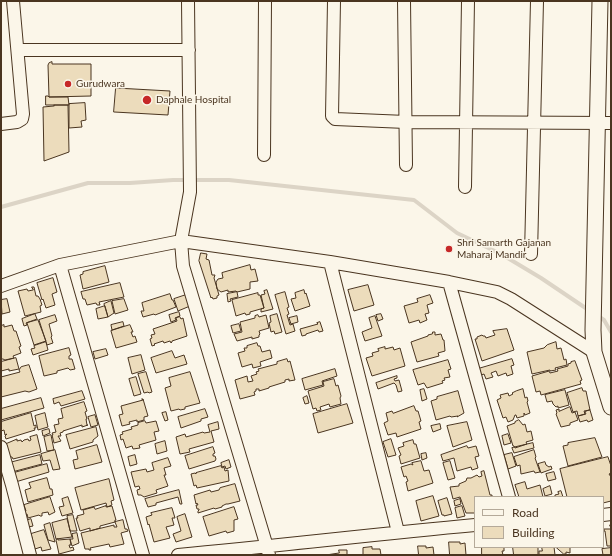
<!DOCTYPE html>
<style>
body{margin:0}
#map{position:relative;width:612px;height:556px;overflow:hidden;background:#fbf6e9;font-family:Lato,sans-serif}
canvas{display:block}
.frame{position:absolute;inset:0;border:2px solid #4a3520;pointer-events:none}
.legend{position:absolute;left:474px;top:496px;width:130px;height:52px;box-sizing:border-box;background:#fbf6e9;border:1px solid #b4a999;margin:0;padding:5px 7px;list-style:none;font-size:12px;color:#4a3520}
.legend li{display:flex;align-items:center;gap:8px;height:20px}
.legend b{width:20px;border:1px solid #b4a999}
</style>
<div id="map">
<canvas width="612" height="556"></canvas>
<div class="frame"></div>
<ul class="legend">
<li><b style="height:5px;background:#fbf6e9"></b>Road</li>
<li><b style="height:11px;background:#ecdcbc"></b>Building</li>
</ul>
</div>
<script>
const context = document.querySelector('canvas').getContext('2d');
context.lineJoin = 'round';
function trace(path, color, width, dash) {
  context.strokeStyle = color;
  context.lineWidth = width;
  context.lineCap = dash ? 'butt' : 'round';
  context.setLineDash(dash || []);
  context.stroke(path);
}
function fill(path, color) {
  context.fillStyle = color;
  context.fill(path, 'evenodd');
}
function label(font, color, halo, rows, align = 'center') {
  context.font = font + ' Lato,sans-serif';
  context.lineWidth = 3;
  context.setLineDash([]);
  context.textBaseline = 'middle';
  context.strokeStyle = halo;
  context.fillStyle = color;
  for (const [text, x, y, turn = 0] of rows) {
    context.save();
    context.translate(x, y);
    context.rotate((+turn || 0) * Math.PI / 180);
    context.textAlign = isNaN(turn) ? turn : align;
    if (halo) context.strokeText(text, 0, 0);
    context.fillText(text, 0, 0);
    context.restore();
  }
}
trace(new Path2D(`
 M1,207L88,183H130L173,180H229L414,200L457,233L501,254L541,278L590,311
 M598,316L604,320L611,332`), '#dcd4c6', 4);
const building = new Path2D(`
 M52,62V64H91V96L49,97L48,65L49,63Z
 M116,88L170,91L168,115L114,112Z
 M46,96H48L49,97H68L69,105H46Z
 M85,103L86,120L81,121L82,127L69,128V104Z
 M54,105H68L69,152L44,161L43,107L54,106Z
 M201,253L207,254L206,259L209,260L212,275H215L214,278L219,295L217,296V298L213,299L212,297L211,298L199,261Z
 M250,265L251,270L255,269L258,281L250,282V289L237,292L236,291L228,292V290L221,292L217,289L216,282L218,279L223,278L222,273Z
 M105,266L109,282L83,289L80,275L83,274V272Z
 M53,278L57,292L52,294L55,305L46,308L43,299L42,300L37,283Z
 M120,283L124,297L99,302L100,305H97L96,303L87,305L85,299H83L81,292Z
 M368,285L374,305L354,311L348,290Z
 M32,287H34L36,296H38L40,299L42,305L40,306L41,312L25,316L18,291L27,289L28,291L33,290Z
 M267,290L273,309L261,312V309L264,308L261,295L265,294L264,291Z
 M304,290L305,294L306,293L310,306L295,311L291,299L296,298L295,293Z
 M237,292L238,297L230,299L231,301L228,302L227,294Z
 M285,292L289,307L287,308L289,314L287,315L290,325L293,324L295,331L286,334L275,295Z
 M258,293V295H260L264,308L250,312V314L246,315L245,313L236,316L232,300Z
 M170,294L172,300H173L176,307L155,315L154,314L143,317L141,311H144L142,303Z
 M186,295L190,306L178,311L174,299Z
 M430,295L433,303L427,305L429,313L425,314L427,320L420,323L419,320L409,323L404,306L418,302L417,299Z
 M7,299L10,312L2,314L1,300Z
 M124,299L128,310L115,314L112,301Z
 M111,301L114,313L108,317L104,304Z
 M105,306L108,317L98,319L96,309Z
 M179,312L180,316L175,318L176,320L171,322L169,315Z
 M35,314L37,319L26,323L27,325L24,326L22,319Z
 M277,314L282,332L275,334L274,331L271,332L269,323L271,322L270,316Z
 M381,314L383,319L378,321L376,315Z
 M55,315L57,321L49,324L52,336L51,337L53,343L47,345L39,320Z
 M258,315L259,317L266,315L269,328L259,331L260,334L259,335V337L252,339V337L237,341L234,334L242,332L240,322L255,318V316Z
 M297,316L298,322L291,324L289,318Z
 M375,316L382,336L365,341L362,332L372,328L369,318Z
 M180,317L181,319L183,318L187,336L172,341V342L171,343L170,341L164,343L163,341L154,344L155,345L152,346L150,339L152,338L151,335L155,334L153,329L177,321L176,318Z
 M38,320L46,341L34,345L27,323Z
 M123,322L124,326L112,330L111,325Z
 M320,322L323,331L319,332L318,330L306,334V335L302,336L300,329L318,324L317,323Z
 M239,324L241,331L233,333L231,326Z
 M4,325V327L12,325L14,331H16L21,346L19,347L21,353L13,356L14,358L5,360L3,359H1V326Z
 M130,325L133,332H131L133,337L135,336L137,342L116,348L111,331Z
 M507,329L514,350L482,361L475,339H477V337L482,335L483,336H485L486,338L495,335L493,331Z
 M433,332H435V335L441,334L443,340H444L445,351L438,353L439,356L417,362L411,342L428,336V335L432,334Z
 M46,342L48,350L33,355L31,349L35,348L34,346Z
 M556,342L557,349L561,348L564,360L566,359L567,365L555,368L556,370L550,371V370L532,374L527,352L544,348L547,345Z
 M257,343L258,346H260L262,352L270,350L272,358L260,362L261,366L253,368L252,364L242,367L238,353L245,351L244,348H247V346Z
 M385,347V349L393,347L394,350L400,348L405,366L372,376L366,358L373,356L372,353L379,351L378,349Z
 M69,348L71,355L69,356V359H72L75,369L70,370L68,368L57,371V373L44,376L39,356Z
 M106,349L108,355L95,359L93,352Z
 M172,351L175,358L184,355L187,364L156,373L151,358Z
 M141,355L145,370L132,374L128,358Z
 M16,358L19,369L9,371V369L1,371V362Z
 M287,359L288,362L290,361L295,380L289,381V379L285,380V382L269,387V388L259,391V389H256V391L254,392L255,395L240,399L235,380L247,376L248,382L253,381L251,376L257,374L256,372L259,371L258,369L277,364V362Z
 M512,359L514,365L511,366L513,374L507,376L506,373L498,376L496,371L491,373L493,377L486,379L484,374L479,376L478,369Z
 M448,360L451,369L448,370L450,377L444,378L445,380L442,381L443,383L427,388L424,383L418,385L413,370Z
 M575,361L582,380L580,381L581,384L541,395L540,391L536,392L532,376L549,371L550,373L558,371L557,369L568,366V364L571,363V362Z
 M29,365L37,389L29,392L25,391L1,397V377L20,372L19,370L21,367Z
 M335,369L337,376L322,381L323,385L305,390L302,379Z
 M146,372L152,392L149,393L148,392L144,393L138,374Z
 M190,372L200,403L185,407V409L180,410L179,409L171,411L165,388L171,386L169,378Z
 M397,376V378L394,379L395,381L399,380L402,391L398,392L396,385L394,383L378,389L376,383Z
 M136,377L141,394L134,396L129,379Z
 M334,379L336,386L338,385L341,396L340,398L341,404L330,407L329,404L320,407L321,410L317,411L316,408L313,409L308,391L324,386L323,382Z
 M582,388L583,391H586L590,410L584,411L585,414L578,416L577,411L573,412L567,393Z
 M424,389L427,399L422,401L420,390Z
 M523,389L525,398L527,397L528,401L527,402L530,413L525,415L524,413V416L517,418L516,415H515L513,420L508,422L506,417L503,418L497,400L501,398L500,395L508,393L509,396L513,394L512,393L516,391Z
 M565,390L569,405L558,408V406L556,407L553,404L552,401L547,402L545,395Z
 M82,391L85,399L61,406L59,402L54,404L53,399Z
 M458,391L464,413L457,417L458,416L451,417L450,416L436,420L431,401L437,399V397Z
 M307,396L309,403L305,404L303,398Z
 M41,398L44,408L1,420V409Z
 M142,399H143L148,416L144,417V420L137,422V420L129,422L130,424L122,426L119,415L123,414L121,406L143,400Z
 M84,402L87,411L85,412L87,419H86L87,425H88L82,427V425L63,431V432L60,433L61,436H58L61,441L54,443L52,435H53L52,433L56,432L54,425L59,424L58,419L63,418L61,409Z
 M347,404L353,423L318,433L313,414Z
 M414,406L416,411H418L421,421L419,422L421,429L397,437L396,433L388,435L384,423L388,421L386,413L392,411L393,413Z
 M570,407L572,413L575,412L578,420L570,423V425L561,427L556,414L557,413L556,410L559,409V411Z
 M205,409L208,417L201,419V421L181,428L178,417Z
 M590,410L593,420L588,422L587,420L580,422L578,416L586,414L585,412Z
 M166,412L168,420L165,421L162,413Z
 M31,413L34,426L36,425V428H34L35,430L6,439L5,436L7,434L5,435L4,430L1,431V422Z
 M45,413L48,427L38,430L35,416Z
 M95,415L98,425L91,427L88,417Z
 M519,420L523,425L525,424L527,432L531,431L533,440L526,442L527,444L515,448L514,446H513L507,426L515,423V422Z
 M145,421L146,423L156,421L159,431L154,432L156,440L139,445L140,448L133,449L132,446L126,448L123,439L121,440L120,435L123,434L122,432L132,429L131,427L138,425V423Z
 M218,422L219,429L211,431L214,442L189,449L190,452L180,454L176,437L185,434L186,437L203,432L204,433L210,432L208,425Z
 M467,422L472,440L453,447L447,426Z
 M440,424L441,429L433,432L431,426Z
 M96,427L98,436L93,440V442L70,449L66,435Z
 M49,429L50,433L43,436L42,431Z
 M508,434L511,443L504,445L502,436Z
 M37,435L41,452L13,459L12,457H10L3,445L17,439V441L21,440L22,442L24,440L28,439L29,441L31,440L30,437Z
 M51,435L54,450L47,451L44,437Z
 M595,438L602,457L568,466L563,446L568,445V443Z
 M391,439L396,455L388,457L383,442Z
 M413,440L414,444H416L420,458L401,464L399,456L401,455L398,448L404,446L403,443Z
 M165,441L167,451L157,454L155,444Z
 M533,443L534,448L514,453L512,448Z
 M97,445L102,462L75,469L73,460L78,459L76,451Z
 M467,446L468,448L476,446L479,456L475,457L478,468L472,470L471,467L457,471L454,458L443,461L441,455Z
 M213,447L215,453L213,454V456H215L216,459L215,461L189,469L185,456Z
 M55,450L60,469L53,470L50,460L43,461L41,454Z
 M534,450L536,457L535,458L540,472L535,473L534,471L521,474L520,465L517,466L514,457Z
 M426,453L427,458L422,460L421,454Z
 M512,453L516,466L508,469L504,455Z
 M40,455L42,464L12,472L9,463Z
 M135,455L137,464L130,466L128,457Z
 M608,457L611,466V473L609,474L611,477V501L603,503V497H567L560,469Z
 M168,458L171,466L164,468L166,475H164L168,486L156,490L157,493L144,497L141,495H138L137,490L140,489L139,486L135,487L131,472L146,469L147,472L154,470L152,463Z
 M229,460L231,467L226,469L225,466L222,467L221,463Z
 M421,461L424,471L429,470L433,483L408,491L406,482L408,481L406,476L404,477L401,467L411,464L413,465L412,463Z
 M450,461L455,478L448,480L443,463Z
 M545,462L546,465L549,467L551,466L552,469L541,473L538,464Z
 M47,464L49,472L12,483L10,474Z
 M221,466L222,468L224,467L225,471L228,470L229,481L197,488L196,485L194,486L191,474L195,473L196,474V473Z
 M484,471L490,495H492V497H475V513H466L460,497L453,499L450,487L459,486V484L466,481L467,478H471L477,475L479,477L482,476L481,472Z
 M554,472L556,479L548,481L546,474Z
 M47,478L50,489H52L53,495L28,502L25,490L31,488L29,483Z
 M109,479L114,500L111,501L112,505L107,507L106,503L81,510L75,488Z
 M525,482L527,489L540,485L543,497H519L515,485Z
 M235,484L240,501L228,504H226L222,506V507L215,509L214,508L198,513V511L199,510V509H197L196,505H198L197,503L196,504L194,495L210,490L211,492L219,490L220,488Z
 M550,486L552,494L545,496L543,489Z
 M179,490L182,504H180L178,497L156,503V505L148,507L145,499Z
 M561,491L563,497H555V495L559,494L558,492Z
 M433,496L439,516L421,521L416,501Z
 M50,497L55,512L49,515L48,512L42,513V516H40L39,515L28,518L27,514L24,515L23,512L26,511L24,505Z
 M68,497L73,513L62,516L59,507L64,506L62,499Z
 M447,498L452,514L444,516V515H442L438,501Z
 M460,499L461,504L455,506L454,501Z
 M106,506V507L112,506L116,520H115V522L100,526V528L90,531V528L80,531L76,518H78L77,516L84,514L83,510L94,507L95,509Z
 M462,506L465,516L457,518L455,508Z
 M234,507L238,519L234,520V531L227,533L226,531L209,536L203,517Z
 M172,508L175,518H172L174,525L166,527L170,538L154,542L149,524L148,525L146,517L152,515L151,513Z
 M185,514L192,537L176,542L173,534L181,531L177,517Z
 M73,515L77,531H70L67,516Z
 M31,519L33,526L24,528L22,522Z
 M67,519L72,537L56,539L52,523Z
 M123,520L125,529H127L128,531L121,533L124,544L110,547L109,544L90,548L91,550H89V549H85L81,533L114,525V527H117L115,522Z
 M50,523L55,542L48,540L44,525Z
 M610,525H611V546H607L605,531H604V529H611Z
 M44,530L51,549L42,551L41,547L35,549L31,534Z
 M77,533L79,543L72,546L70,539H73L72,534Z
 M58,539V540L70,539L71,545H69L70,548L73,547L74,550L59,554L56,540Z
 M449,542H460V544L465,543L466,555H450Z
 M418,546H426V548L433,547L434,555H437H419Z
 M372,547V549H380L381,555H363V548Z
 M482,547H504V551H502L503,555H482Z
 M513,547H538V555H514Z
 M542,547H554L555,555H539V551H542Z
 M556,547H570V553L566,552V554H564Z
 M611,548V555H603L602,549Z
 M339,550H347V555H326L339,553Z`);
fill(building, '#ecdcbc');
trace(building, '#4a3520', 1);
const minor = new Path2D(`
 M188,1L190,192L181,241L183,266L267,547L269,555
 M334,1L332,116L335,119L406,122L611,123
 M404,1L406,165
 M18,50H189
 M1,124L17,122L22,119L23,114L13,1
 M264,155L265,1
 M465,187L468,1
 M531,254L537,1
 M330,262L398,532
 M60,265L143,555
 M449,282L509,497
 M1,286L60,265L181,241L330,262L449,282L497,292L511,299L594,352
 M1,447L12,485L30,555
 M603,515L611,514
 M178,555C277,546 376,534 475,525`);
const tertiary = new Path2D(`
 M600,1L593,330L594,352L611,407`);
trace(minor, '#4a3520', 14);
trace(tertiary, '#4a3520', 17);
trace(minor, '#fbf6e9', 12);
trace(tertiary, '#fbf6e9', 15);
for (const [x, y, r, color] of [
 [68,84,4,"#c62828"],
 [147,100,5,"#c62828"],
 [449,249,4,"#c62828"]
]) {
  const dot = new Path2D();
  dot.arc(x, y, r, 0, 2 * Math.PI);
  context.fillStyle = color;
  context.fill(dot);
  trace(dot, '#fbf6e9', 1.5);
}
label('10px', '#4a3520', '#fbf6e9', [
 ["Gurudwara",76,84],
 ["Daphale Hospital",156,100],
 ["Shri Samarth Gajanan",457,243],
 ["Maharaj Mandir",457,255]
], 'left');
</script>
